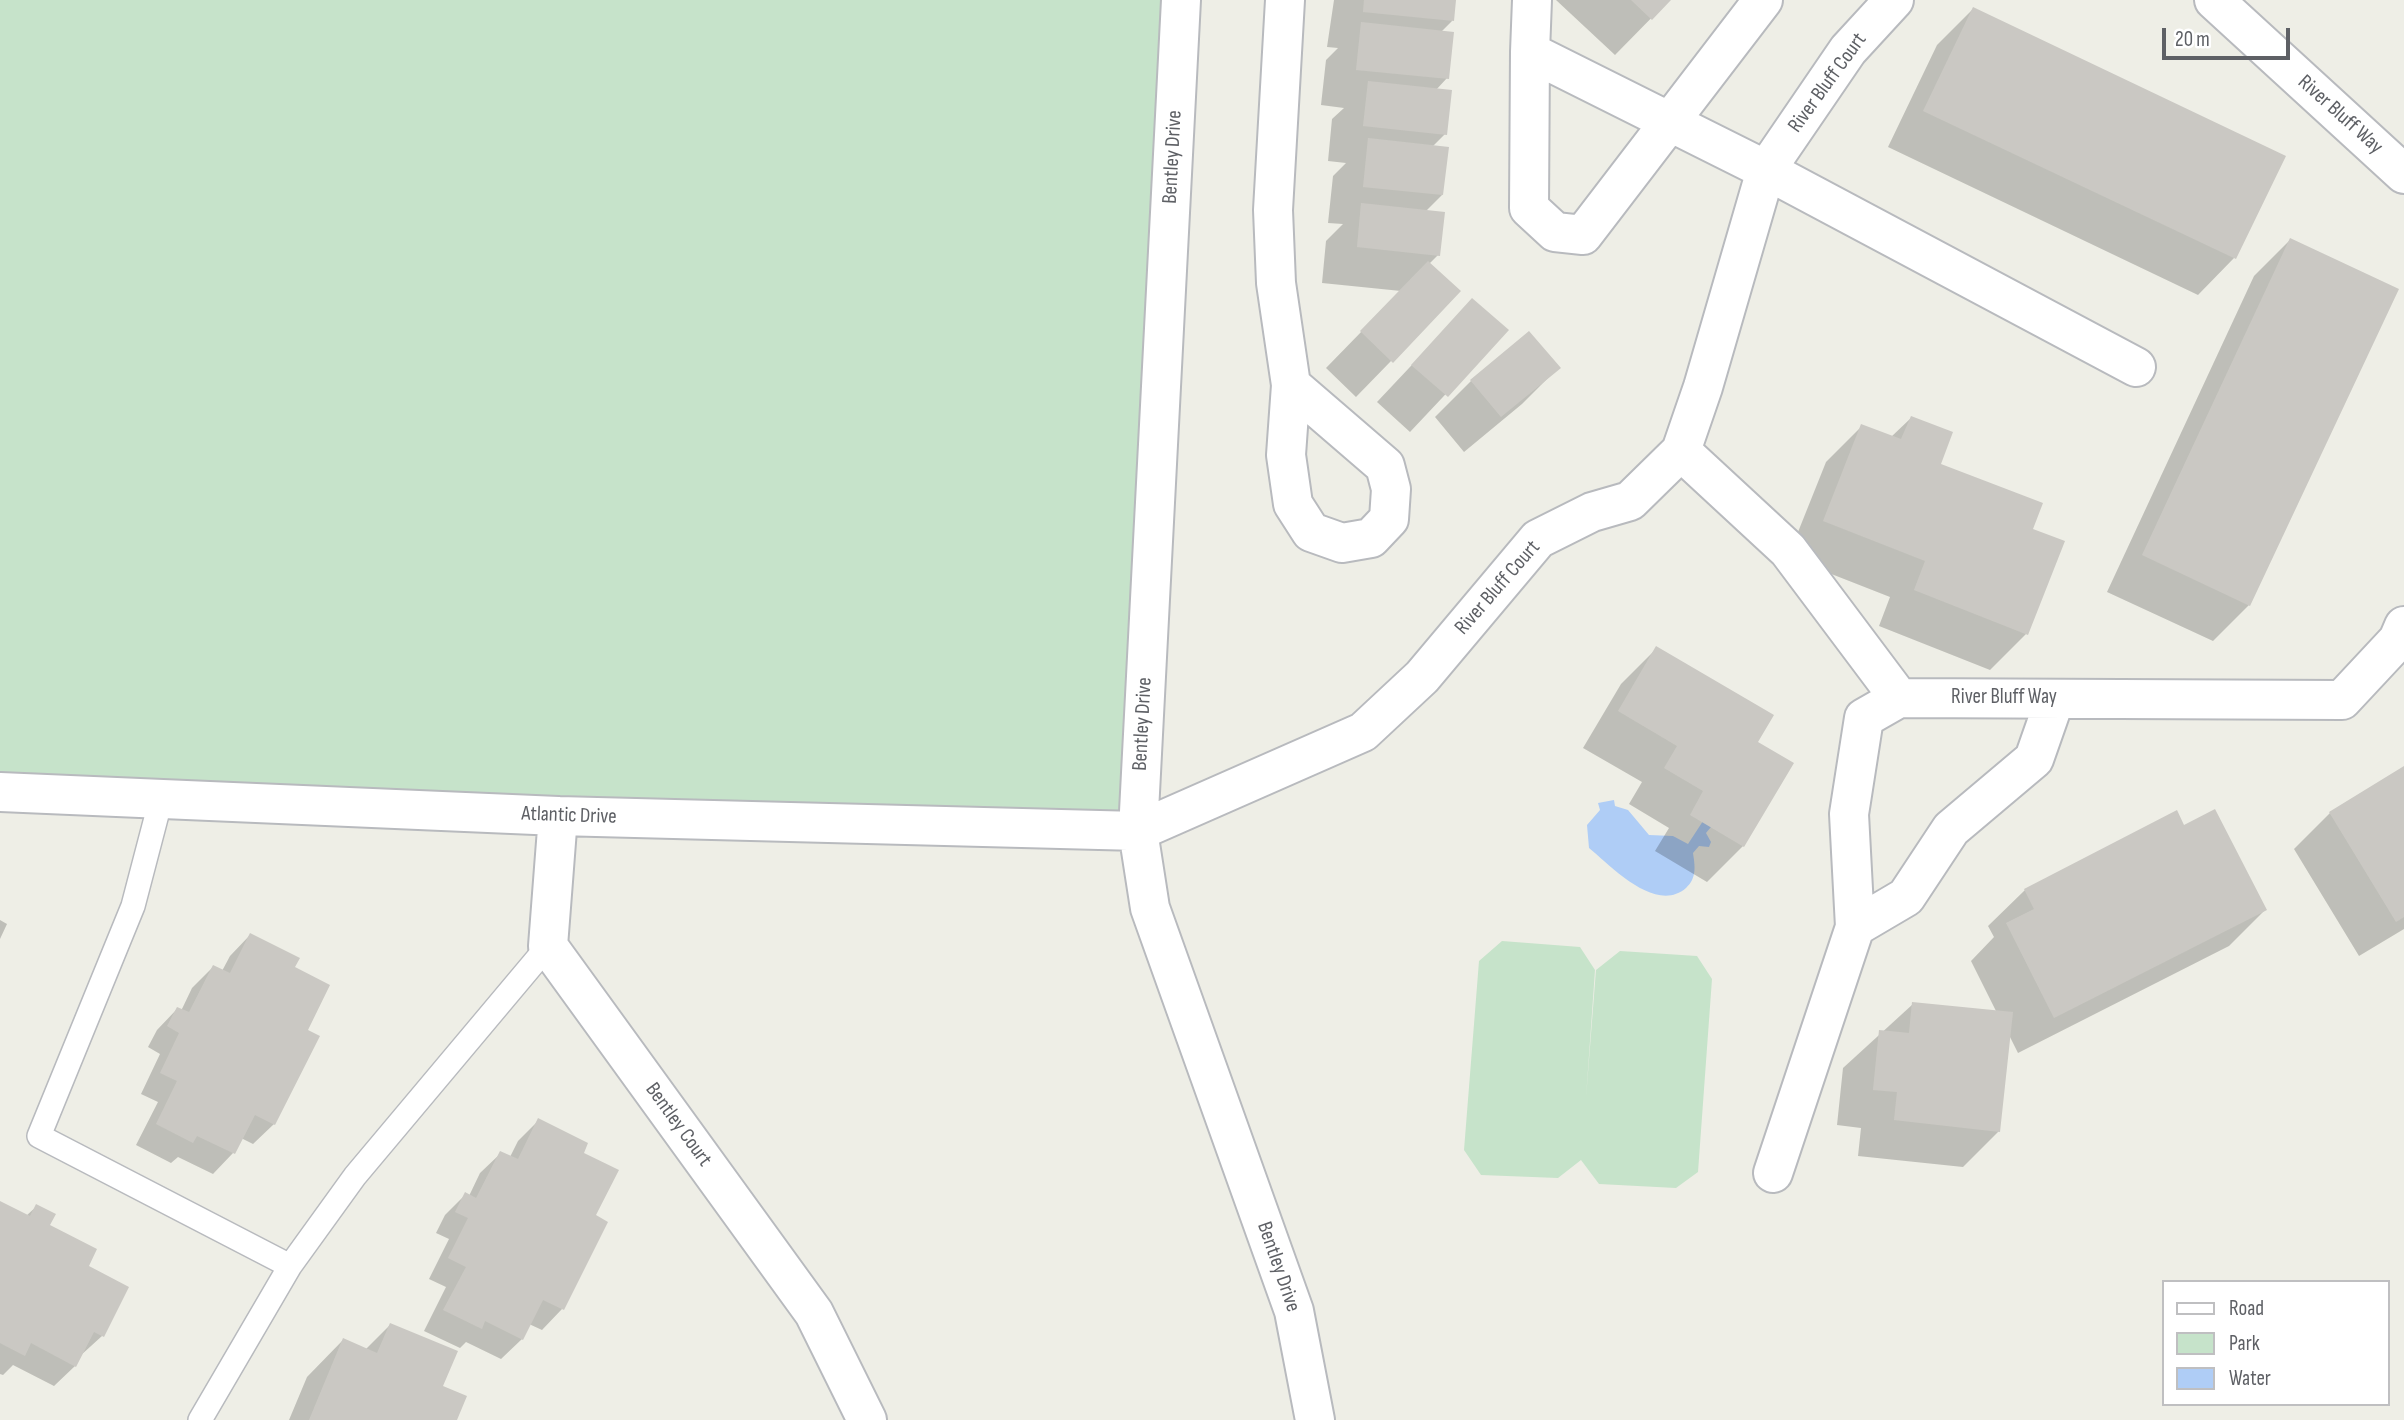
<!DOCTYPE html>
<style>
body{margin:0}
#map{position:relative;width:2404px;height:1420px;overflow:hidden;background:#eeeee6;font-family:"Sofia Sans Condensed",sans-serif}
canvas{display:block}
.legend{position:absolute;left:2162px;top:1280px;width:228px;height:126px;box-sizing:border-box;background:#fff;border:2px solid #bfbfc1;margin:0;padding:9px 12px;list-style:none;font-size:21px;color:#5e6065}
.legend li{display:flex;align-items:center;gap:14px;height:35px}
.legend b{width:35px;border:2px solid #bfbfc1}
.scale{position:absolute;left:2162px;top:28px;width:128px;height:32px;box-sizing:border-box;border:4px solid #5e6065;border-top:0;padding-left:9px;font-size:21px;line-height:24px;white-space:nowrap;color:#5e6065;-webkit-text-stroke:5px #fff;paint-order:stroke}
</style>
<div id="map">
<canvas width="2404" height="1420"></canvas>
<ul class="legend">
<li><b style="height:9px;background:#fff"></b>Road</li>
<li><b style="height:19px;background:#c6e3ca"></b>Park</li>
<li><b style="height:19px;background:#afcdf6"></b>Water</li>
</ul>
<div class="scale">20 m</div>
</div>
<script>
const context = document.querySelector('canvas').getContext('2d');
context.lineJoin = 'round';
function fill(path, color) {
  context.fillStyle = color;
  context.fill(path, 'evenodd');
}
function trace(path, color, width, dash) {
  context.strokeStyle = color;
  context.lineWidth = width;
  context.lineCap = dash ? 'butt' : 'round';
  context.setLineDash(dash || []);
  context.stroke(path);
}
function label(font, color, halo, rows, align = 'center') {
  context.font = font + ' "Sofia Sans Condensed",sans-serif';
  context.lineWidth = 7;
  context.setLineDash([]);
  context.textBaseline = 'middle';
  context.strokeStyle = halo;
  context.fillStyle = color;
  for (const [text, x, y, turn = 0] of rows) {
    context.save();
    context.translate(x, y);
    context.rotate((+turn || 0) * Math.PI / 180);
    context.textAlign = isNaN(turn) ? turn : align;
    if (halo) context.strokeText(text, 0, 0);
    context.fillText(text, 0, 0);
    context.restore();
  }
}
fill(new Path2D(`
 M0,0H1181L1138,831L0,792Z
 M1502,941L1580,947L1595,970L1586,1098L1596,970L1620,951L1697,956L1712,979L1698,1172L1676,1188L1599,1184L1581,1160L1558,1178L1481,1175L1464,1150L1479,961Z`), '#c6e3ca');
fill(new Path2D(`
 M1614,800L1615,806L1628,810L1649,835L1673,836L1688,844L1703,821L1711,827L1706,833L1711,842L1709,847L1699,846L1693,853C1695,866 1697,878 1686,888C1656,914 1612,867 1589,848L1587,825L1600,810L1598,803Z`), '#afcdf6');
fill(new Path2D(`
 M1334,0H1455L1452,21L1441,32L1447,78L1436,90L1445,134L1432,147L1442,195L1425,212L1438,255L1429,264L1391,361L1356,397L1326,368L1401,291L1322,283L1326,241L1343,224L1328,223L1333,176L1346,163L1328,161L1332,119L1344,108L1321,105L1326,60L1338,48L1327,47Z
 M1556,0H1669L1615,55Z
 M1973,9L2283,157L2234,258L2198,295L1888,147L1937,45Z
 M2290,240L2249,605L2213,641L2107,592L2254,276Z
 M1473,300L1506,330L1410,432L1377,402Z
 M1529,333L1558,368L1522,404L1464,452L1435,417L1471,381Z
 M1911,418L1938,465L2031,530L2026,634L1990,670L1879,626L1890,597L1788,557L1826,462L1862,426L1891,437Z
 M1657,648L1755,743L1743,846L1707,882L1655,851L1669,828L1629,804L1642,782L1583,748L1621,684Z
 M2404,768V929L2359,956L2294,849L2330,813Z
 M2176,813L2184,827L2265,910L2229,946L2018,1053L2009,1035L1999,1131L1963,1167L1858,1156L1861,1128L1837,1125L1843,1068L1913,1004L1997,1013L1971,961L1994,937L1988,926L2025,890Z
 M0,920L7,924L0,939Z
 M250,935L293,968L306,1031L274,1124L253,1144L241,1138L233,1153L213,1174L178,1157L171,1163L136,1145L158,1102L141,1094L160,1054L148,1047L157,1030L177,1009L181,1011L192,988L213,967L222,971L230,956Z
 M539,1120L581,1154L593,1216L606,1222L562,1309L542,1330L529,1324L522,1339L501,1359L466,1342L460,1348L424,1331L446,1287L429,1279L449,1239L436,1233L445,1215L465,1195L469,1196L480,1173L501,1153L510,1157L518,1141Z
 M0,1203L26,1216L37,1206L48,1226L86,1267L102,1336L80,1356L75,1366L54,1386L13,1365L3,1375L0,1374Z
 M390,1325L441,1387L455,1420H289L307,1377L343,1340L365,1350Z`), '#0003');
fill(new Path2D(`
 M1364,0H1456L1454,21L1363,12Z
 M1631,0H1671L1652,20Z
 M1973,7L2286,156L2236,259L1923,111Z
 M1361,22L1454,32L1449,79L1356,70Z
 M1368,81L1452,90L1447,135L1363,126Z
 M1368,138L1449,147L1443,195L1363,187Z
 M1361,203L1445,212L1440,256L1357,247Z
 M2290,238L2399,289L2250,606L2142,555Z
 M1428,261L1461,291L1393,363L1360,331Z
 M1472,298L1509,330L1448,397L1411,365Z
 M1529,331L1561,368L1501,417L1470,380Z
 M1911,416L1953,432L1941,464L2043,503L2033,529L2065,541L2028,635L1914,590L1925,561L1823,521L1861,424L1901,439Z
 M1656,646L1774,715L1758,742L1794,763L1744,847L1690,815L1703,791L1664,768L1677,746L1618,711Z
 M2404,766V917L2396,922L2329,812Z
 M2215,809L2267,910L2054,1018L2006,923L2034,909L2024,889L2177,810L2184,825Z
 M250,933L300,958L295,967L330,985L308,1030L320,1036L275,1125L255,1115L235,1154L197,1136L193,1143L156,1124L177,1081L160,1073L179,1033L167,1026L177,1007L189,1012L213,965L230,973Z
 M1912,1002L2013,1012L2000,1132L1894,1120L1897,1092L1873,1090L1879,1030L1909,1033Z
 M538,1118L588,1143L584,1153L619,1170L596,1215L608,1222L564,1310L543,1300L523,1340L485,1321L482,1329L443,1310L466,1267L448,1258L468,1218L455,1212L465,1192L476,1198L500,1151L518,1159Z
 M0,1201L30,1216L36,1204L56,1214L50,1225L97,1249L89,1266L129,1287L104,1337L94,1332L76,1367L31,1343L25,1356L0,1343Z
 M390,1323L458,1351L443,1386L467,1396L457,1420H309L343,1338L377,1353Z`), '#cac8c3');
const lane = new Path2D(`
 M161,799L133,906L39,1136L290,1266
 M200,1420L290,1266L355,1176L548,946`);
const street = new Path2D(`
 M1181,0L1138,831L1150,908L1294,1311L1315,1420
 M1285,0L1273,210L1276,283L1291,385L1286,455L1293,504L1311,532L1342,543L1371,538L1389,519L1391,489L1385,466L1291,385
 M1894,0L1848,50L1766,170L2136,367
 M2214,0L2404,174
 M1530,52L1529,208L1555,232L1583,235L1763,0
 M1681,451L1788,550L1899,698L2342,700L2398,640L2404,626
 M1899,698L1864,718L1849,814L1855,927L1906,897L1951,829L2034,759L2055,699
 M0,792L558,816L1138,831L1363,732L1422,677L1538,539L1592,512L1630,501L1681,451L1703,387L1766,170L1530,52L1532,0
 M558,816L548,946L814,1313L867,1420
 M1773,1173L1855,927`);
trace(lane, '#b8babe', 26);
trace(street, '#b8babe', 42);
trace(lane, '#fff', 23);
trace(street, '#fff', 38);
label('21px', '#5e6065', '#fff', [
 ["River Bluff Court",1828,83,-54],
 ["River Bluff Way",2340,115,42],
 ["Bentley Drive",1173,157,-87],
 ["River Bluff Court",1498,588,-49],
 ["River Bluff Way",2004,698],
 ["Bentley Drive",1143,724,-87],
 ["Atlantic Drive",569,816,2],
 ["Bentley Court",678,1125,54],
 ["Bentley Drive",1278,1267,71]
]);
</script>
